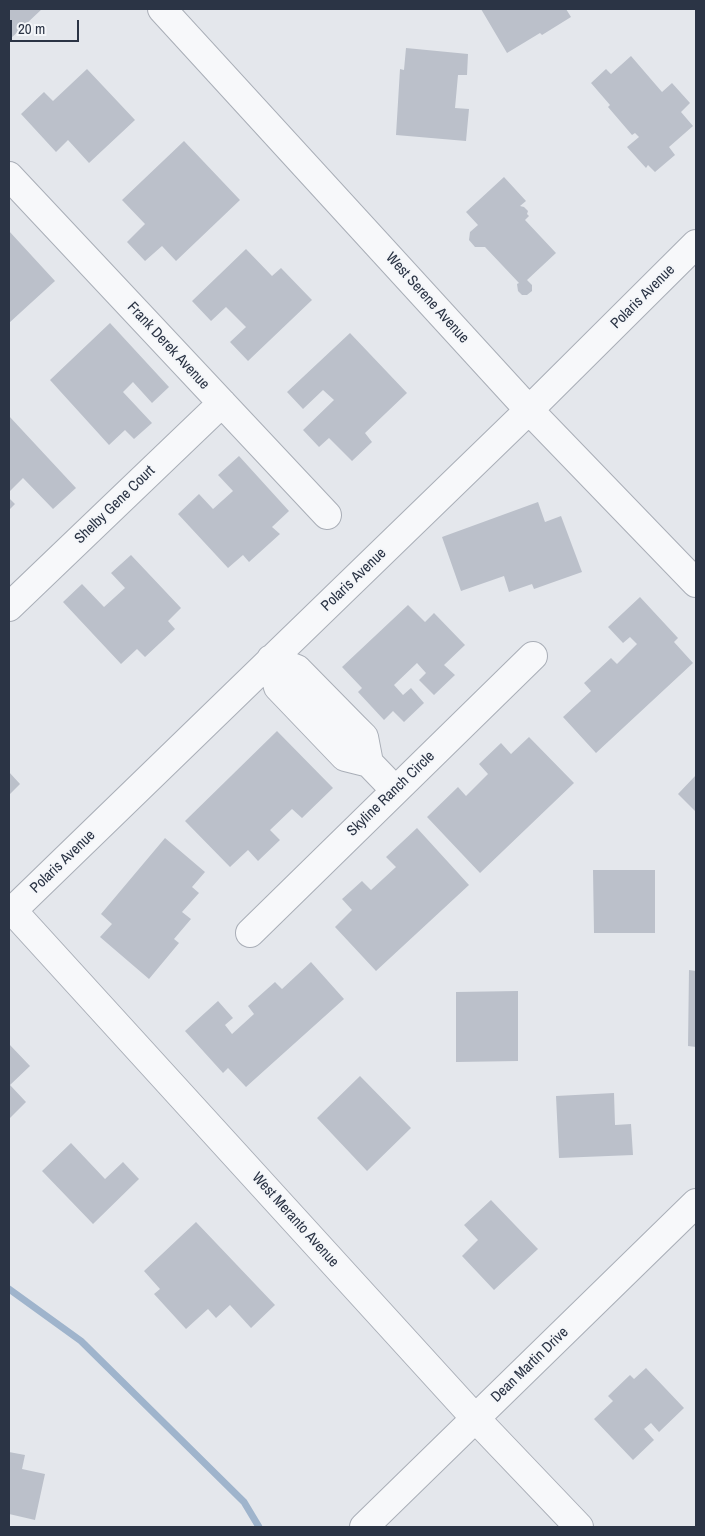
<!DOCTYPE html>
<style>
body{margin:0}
#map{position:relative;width:705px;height:1536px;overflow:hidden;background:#e4e7ec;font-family:"Archivo Narrow",sans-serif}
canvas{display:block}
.frame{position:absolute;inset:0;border:10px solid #2b3445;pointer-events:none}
.scale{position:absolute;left:10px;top:20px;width:69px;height:22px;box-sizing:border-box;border:2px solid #2b3445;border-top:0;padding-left:6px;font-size:15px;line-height:18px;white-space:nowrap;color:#2b3445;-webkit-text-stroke:4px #f4f6f9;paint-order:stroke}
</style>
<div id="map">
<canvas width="705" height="1536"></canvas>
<div class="frame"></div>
<div class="scale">20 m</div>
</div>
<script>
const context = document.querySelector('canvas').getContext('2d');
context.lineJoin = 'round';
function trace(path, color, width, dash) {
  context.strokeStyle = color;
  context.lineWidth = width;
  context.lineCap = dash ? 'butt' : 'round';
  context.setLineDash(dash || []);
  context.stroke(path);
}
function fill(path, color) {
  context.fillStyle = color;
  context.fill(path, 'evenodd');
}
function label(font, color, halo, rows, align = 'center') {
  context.font = font + ' "Archivo Narrow",sans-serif';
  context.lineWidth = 4;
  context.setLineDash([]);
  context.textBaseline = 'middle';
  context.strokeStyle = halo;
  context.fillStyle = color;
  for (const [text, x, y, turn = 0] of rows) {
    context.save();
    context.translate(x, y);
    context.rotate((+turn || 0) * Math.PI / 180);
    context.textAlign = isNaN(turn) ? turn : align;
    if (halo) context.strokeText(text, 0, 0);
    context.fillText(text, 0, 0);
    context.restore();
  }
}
trace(new Path2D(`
 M9,1289L81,1341L244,1502L259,1527`), '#9fb4cc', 7);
fill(new Path2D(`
 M9,9H42L9,40Z
 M481,9H566L571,17L542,35L540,33L507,53Z
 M406,48L468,54L467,75H458L455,108L469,109L466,141L396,135L400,69L404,70Z
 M631,56L662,92L672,83L690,103L681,112L693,126L669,147L675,155L655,172L648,165L646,168L627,147L639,137L635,133L632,135L608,107L610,105L591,83L606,69L611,74Z
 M87,69L135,120L89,163L68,140L56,152L21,114L44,92L53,101Z
 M184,141L240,200L176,261L162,246L145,261L127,242L145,224L122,200Z
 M504,177L526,201L520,206L524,207L528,211L527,214L529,216L525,220L556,253L527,280L532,285V291L527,295H522L518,291L517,284L519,283L485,247H475L469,240L470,232L478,225L466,212Z
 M9,231L55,281L9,323Z
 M246,249L272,276L281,268L312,300L248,361L230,342L246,327L226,307L211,321L192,301Z
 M110,323L169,387L152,403L133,382L123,392L152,423L134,439L125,430L109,445L50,380Z
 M350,333L407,393L365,433L372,442L352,461L329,438L319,447L303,430L334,400L323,390L303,409L287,392Z
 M9,416L76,488L53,509L23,478L9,492Z
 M239,456L289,511L272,527L280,534L249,562L243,555L228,568L178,514L199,494L213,509L233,491L218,475Z
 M9,498L15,504L9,510Z
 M538,502L545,522L561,516L582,572L534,589L532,584L509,592L504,576L461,591L442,537Z
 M131,555L181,608L168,621L175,629L145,657L137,649L121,664L63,602L82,584L104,607L125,588L111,573Z
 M640,597L678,638L674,642L693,663L596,753L563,717L591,691L584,683L611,658L617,664L637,644L630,637L623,643L608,627Z
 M408,605L425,622L434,613L465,645L444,665L455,675L434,695L419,680L426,673L417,663L394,685L403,695L411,688L424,703L404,722L393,711L384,720L358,692L362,688L342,667Z
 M277,731L333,788L302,818L292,809L270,830L280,840L258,861L248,850L230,867L185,821Z
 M529,737L574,783L480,873L427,817L458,787L466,796L488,774L479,764L501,743L511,754Z
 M9,772L20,784L9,795Z
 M696,775V812L678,794Z
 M417,828L469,885L376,971L335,927L352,910L342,899L362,881L371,890L396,867L386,857Z
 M165,838L205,872L192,887L199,893L182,912L191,919L174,939L179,943L149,979L100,937L112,924L101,914Z
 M593,870H655V933H594Z
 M311,962L344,999L246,1087L228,1068L223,1073L185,1031L218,1001L233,1018L225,1025L232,1034L254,1014L248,1006L275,982L282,989Z
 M689,970L696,971V1047L688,1046Z
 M518,991V1061L456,1062V992Z
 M9,1044L30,1066L10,1085L26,1102L9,1119Z
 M360,1076L411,1128L367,1171L317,1118Z
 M614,1093L615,1125L631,1124L633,1155L559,1158L556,1096Z
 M71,1143L105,1179L123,1162L139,1179L93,1224L42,1171Z
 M491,1200L538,1249L494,1290L462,1256L478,1240L464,1225Z
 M196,1222L275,1305L251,1328L230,1305L216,1318L208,1309L186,1329L154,1294L160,1289L144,1271Z
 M646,1368L684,1408L659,1432L651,1423L644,1429L654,1440L633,1460L594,1419L613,1401L608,1396L630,1375L634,1379Z
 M9,1452L25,1455L22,1469L45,1474L35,1520L9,1514Z`), '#bbc0ca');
const minor = new Path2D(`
 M162,9L529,410L696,583
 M9,176L327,515
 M9,607L222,403
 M271,659L278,687L345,757L369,763L395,790
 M271,659L297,669L354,727L364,737L369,763
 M12,910L475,1418L579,1527
 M9,914L529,410L696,244
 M250,933L533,656
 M364,1527L696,1203`);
trace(minor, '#a9aeb7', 30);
trace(minor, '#f7f8fa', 28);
label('15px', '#2b3445', '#f4f6f9', [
 ["Polaris Avenue",643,297,-45],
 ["West Serene Avenue",427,298,48],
 ["Frank Derek Avenue",168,346,47],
 ["Shelby Gene Court",115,505,-44],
 ["Polaris Avenue",354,580,-44],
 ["Skyline Ranch Circle",391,794,-44],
 ["Polaris Avenue",63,862,-44],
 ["West Meranto Avenue",295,1220,48],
 ["Dean Martin Drive",530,1365,-44]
]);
</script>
